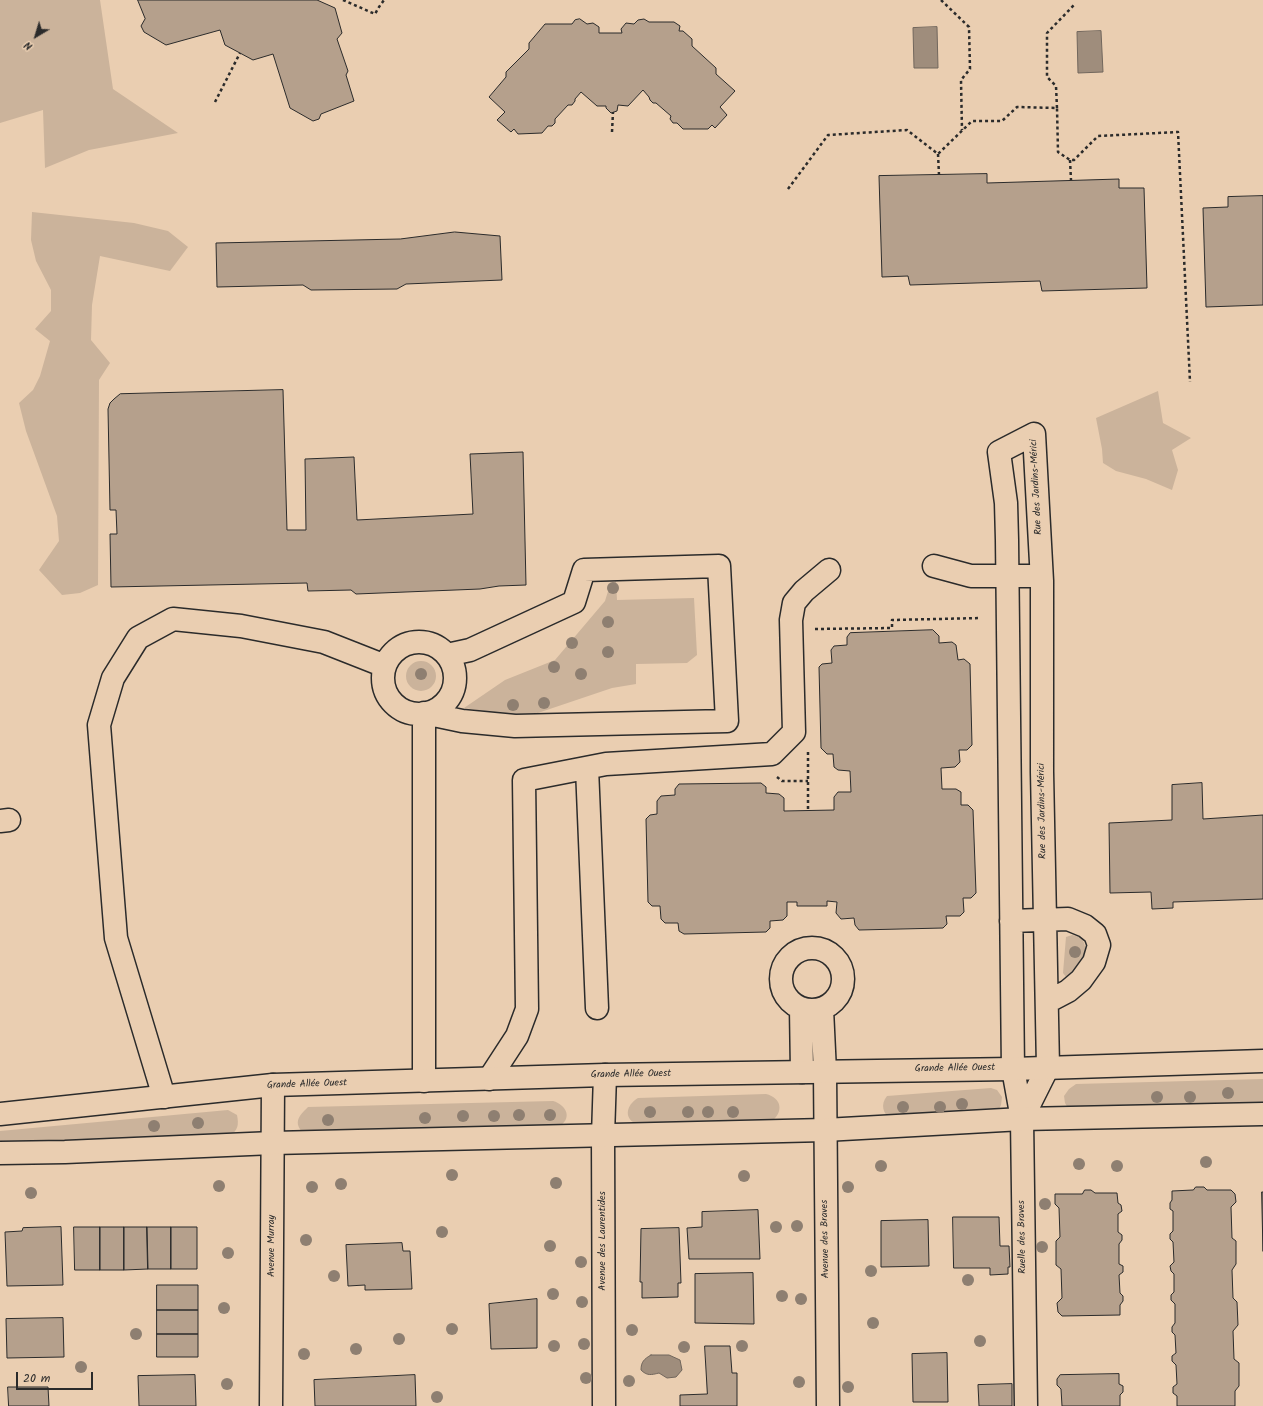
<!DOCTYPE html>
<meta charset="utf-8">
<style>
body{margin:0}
#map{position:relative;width:1263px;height:1406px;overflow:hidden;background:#eaceb1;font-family:Kalam,sans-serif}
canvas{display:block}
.north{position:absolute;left:16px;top:16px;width:40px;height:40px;-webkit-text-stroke:3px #eaceb1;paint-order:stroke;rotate:218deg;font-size:11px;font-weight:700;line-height:16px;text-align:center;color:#2b2b2b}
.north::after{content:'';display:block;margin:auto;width:14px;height:18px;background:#2b2b2b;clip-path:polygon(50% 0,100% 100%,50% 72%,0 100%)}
.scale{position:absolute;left:16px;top:1372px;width:77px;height:18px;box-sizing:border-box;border:2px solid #2b2b2b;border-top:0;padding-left:5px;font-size:12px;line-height:14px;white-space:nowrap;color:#2b2b2b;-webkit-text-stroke:3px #eaceb1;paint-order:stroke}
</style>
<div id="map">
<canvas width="1263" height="1406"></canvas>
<div class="north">N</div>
<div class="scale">20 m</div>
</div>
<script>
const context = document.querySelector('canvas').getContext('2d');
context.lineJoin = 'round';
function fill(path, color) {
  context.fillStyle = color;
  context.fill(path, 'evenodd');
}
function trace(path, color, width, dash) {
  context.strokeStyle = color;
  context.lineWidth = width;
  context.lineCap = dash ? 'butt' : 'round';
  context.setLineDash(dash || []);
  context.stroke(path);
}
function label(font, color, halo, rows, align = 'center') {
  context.font = font + ' Kalam,sans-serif';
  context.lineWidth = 3;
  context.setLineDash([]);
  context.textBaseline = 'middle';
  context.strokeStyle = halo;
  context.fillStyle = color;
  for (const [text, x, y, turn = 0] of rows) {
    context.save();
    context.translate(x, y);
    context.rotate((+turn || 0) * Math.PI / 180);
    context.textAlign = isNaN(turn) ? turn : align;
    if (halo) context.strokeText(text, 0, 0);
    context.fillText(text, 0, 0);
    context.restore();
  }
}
fill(new Path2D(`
 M0,0H100L113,89L178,133L89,150L45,168L43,110L0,123Z
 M32,212L134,223L168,231L188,247L170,271L100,256L92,305L91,340L110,363L99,380L98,585L80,593L62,595L39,570L59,541L57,516L26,431L19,403L33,390L40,376L50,341L35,329L51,311V290L36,261L31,240Z
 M1158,391L1163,423L1191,438L1172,450L1178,470L1172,490L1146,479L1116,471L1103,463L1102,449L1096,418Z
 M616,580L617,600L694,598L697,655L687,663L636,664V684L612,688L526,717L464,708L505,680L555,660L605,601L609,588Z
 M406 676a15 15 0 1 1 30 0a15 15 0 1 1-30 0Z
 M1072,935L1081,937C1092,954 1080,967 1066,977L1063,973L1066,937Z
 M1263,1079V1108L1069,1110L1065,1103L1064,1096L1069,1089L1076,1084Z
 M991,1088L997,1090L1002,1097L1001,1105L997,1113L891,1120C883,1113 880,1105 887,1096Z
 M766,1094C782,1098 784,1112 771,1122L643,1126C640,1125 636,1124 633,1122C623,1115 629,1103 638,1098Z
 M553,1101C567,1105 573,1119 558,1127L303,1133C293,1122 299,1116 308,1107Z
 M228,1110L237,1115C239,1125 238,1130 230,1136L0,1143V1131Z`), '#cbb39b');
const water = new Path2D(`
 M937,27L938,68H914L913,28Z
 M1101,31L1103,72L1078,73L1077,32Z
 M651,1355H669L680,1360L682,1370L676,1377L667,1378L659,1373C651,1375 647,1376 641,1370C641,1362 644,1359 651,1355Z`);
fill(water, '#9f8d7c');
trace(water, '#71665c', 1);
const building = new Path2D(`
 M138,0H317L335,8L342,33L337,39L348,71L346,75L354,101L321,114L319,119L313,121L290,108L273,54L253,60L225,45L220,30L166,45L144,32L141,26L145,19Z
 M580,19L587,24L593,23L599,27V33H622L621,29L626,23L634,24L638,20L644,19L649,22H674L680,26L679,31H683L692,39V46L716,68V74L735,91L720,107L727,115L715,128L712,125L708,129H683L677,123H673L670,119L671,116L656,103H653L650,100L649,97L643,90L628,106L618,105L617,111L611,113L606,108V106H597L581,92L575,99V101L572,105H568L555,119V123L552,126H548L542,133L518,134L514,129L511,132L497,120L505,112L489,97L506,77V72L529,49V43L545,24H572L575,20Z
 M987,174V183L1119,179V188H1144L1147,288L1042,291L1040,281L910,285L908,276L882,277L879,176Z
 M1263,196V305L1206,307L1203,208L1228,207V197Z
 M455,232L500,236L502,280L406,284L397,289L311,290L303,285L217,287L216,243L400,239Z
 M283,390L287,530H306L305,459L354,457L357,520L473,514L470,454L523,452L526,585L499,586L480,589L356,594L351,590L308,591L307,583L111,587L110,534H117L116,510H110L108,409L110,403L114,399L120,394Z
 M933,630L939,636V643L952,642L956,645L958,660L964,659L970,664L972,745L967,750H959L960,762L955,767L941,768L942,789H956L961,792V805H968L973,810L976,893L971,898H963L964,912L960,916H946L947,924L943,928L859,930L855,925L854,918L841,919L836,913L837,902L827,901V906H797V902H787V916L783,920L770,921V928L766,932L684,934L679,931L678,923H665L661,919L660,906H652L648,902L646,819L650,815L657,814V801L661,796L675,795V789L679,784L761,783L766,787V793L779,794L784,798V811L834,810V797L838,792H851L850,771L838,770L834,767L833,754H827L821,748L819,667L822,664L832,663L831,650L834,646L847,645V637L850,633Z
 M1202,783L1203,819L1263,815V899L1173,902V908L1152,909L1151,892L1110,893L1109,823L1172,820V785Z
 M1196,1187H1204L1207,1190H1231L1235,1194L1236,1202L1231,1207L1232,1238L1236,1241V1264L1232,1270L1233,1298L1237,1302L1238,1325L1233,1331L1234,1359L1239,1363V1386L1235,1391V1406H1177V1396L1173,1393V1387L1177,1384L1176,1365L1172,1361V1356L1176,1353L1175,1335L1172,1332V1327L1175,1323V1304L1171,1300V1295L1174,1292V1274L1171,1271L1170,1266L1174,1262L1173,1242L1170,1239V1234L1173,1231V1211L1170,1209V1203L1172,1200V1191L1193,1190Z
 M1085,1190H1091L1095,1193H1117L1118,1203L1121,1205L1122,1211L1118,1214V1232L1122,1235V1240L1119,1244V1264L1123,1266V1272L1119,1275L1120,1293L1123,1296V1301L1120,1305V1315L1062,1316L1058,1312L1057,1303L1062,1298L1061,1269L1056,1265V1241L1060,1237L1059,1208L1055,1204V1194H1082Z
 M1262,1192H1263V1251Z
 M758,1210L760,1259H689L687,1228L702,1227V1212Z
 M953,1217H999L1000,1246H1009L1010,1267H1008V1274L990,1275V1268H954Z
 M928,1220L929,1266L881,1267V1221Z
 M61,1227L63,1285L7,1286L5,1232L22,1231L23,1228Z
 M74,1227H100V1270H75Z
 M100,1227H124V1270H100Z
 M124,1227H147L148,1269L124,1270Z
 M147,1227H171V1269H148Z
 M171,1227H197V1269H171Z
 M679,1228L681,1283H678V1297L642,1298V1282H640L641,1229Z
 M402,1243L403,1251H410L412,1289L365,1290V1285L348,1286L346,1245Z
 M753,1273L754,1324L695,1323V1274Z
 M157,1285H198V1310H157Z
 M537,1299V1348L491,1349L489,1304Z
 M157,1310H198V1334H157Z
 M63,1318L64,1357L7,1358L6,1319Z
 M157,1334H198V1357H157Z
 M705,1346H730L732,1373H737V1406H680V1395L707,1394Z
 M947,1353L948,1402H913L912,1354Z
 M1119,1374V1384L1123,1386V1392L1120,1395V1406H1062L1061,1389L1057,1385V1379L1060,1375Z
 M195,1375L196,1406H139L138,1376Z
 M415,1375L416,1406H315L314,1380Z
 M1012,1384V1406H979L978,1385Z
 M8,1387H48L49,1406H9Z`);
fill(building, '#b5a08c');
trace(building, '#2b2b2b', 1);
const minor = new Path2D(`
 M934,566L971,576H1041
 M383 678a36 36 0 1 1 72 0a36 36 0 1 1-72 0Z
 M587,768L597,1008
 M0,821L9,820
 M1011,921L1068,919L1085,926L1095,934L1099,945L1094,962L1081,980L1068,991L1047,1002
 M781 979a31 31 0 1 1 62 0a31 31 0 1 1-62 0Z
 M801,1008L802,1072
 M822,1009L825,1072L828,1406
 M489,1079L517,1036L527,1009L524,780L606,764L772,754L794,732L791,620L794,603L804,591L829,570
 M424,1081V713L462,721L515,726L727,721L719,566L584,570L574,602L470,650L447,655
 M164,1097L116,938L99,725L113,678L138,638L173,619L241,626L324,642L385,666
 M1022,1119L1048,1067L1042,772V581L1034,434L999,452L1006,503L1007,540L1013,1069L1022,1119L1026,1406
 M271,1406L273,1085
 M604,1406L603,1136L605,1075`);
const major = new Path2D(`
 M0,1114L273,1085L605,1075L1013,1069L1263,1061
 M0,1153L65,1152L273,1143L825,1130L1022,1119L1263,1114`);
trace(minor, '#2b2b2b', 25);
trace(major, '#2b2b2b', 25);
trace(new Path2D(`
 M343,0L375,14L379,7L384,0
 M941,0L969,27L970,69L961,80L962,130
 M215,102L240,53
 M1057,108L1056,86L1047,77V33L1074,5
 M612,132L613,112
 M938,154L939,175
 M1070,160L1071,180
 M788,189L828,135L907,130L938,154L972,121H1002L1017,107L1057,108L1058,152L1070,160H1074L1098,136L1178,132L1190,382
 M815,629L892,628V620L981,618
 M808,752V811
 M777,777L782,781H808`), '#2b2b2b', 2.5, [3, 3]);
trace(minor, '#eaceb1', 22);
trace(major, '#eaceb1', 22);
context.fillStyle = '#8e7f71';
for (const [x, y] of [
 [613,588],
 [608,622],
 [572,643],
 [608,652],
 [554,667],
 [421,674],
 [581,674],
 [544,703],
 [513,705],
 [1075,952],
 [1228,1093],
 [1157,1097],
 [1190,1097],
 [962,1104],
 [903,1107],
 [940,1107],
 [650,1112],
 [688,1112],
 [708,1112],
 [733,1112],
 [519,1115],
 [550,1115],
 [463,1116],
 [494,1116],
 [425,1118],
 [328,1120],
 [198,1123],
 [154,1126],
 [1206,1162],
 [1079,1164],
 [881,1166],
 [1117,1166],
 [452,1175],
 [744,1176],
 [556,1183],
 [341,1184],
 [219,1186],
 [312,1187],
 [848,1187],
 [31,1193],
 [1045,1204],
 [797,1226],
 [776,1227],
 [442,1232],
 [306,1240],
 [550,1246],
 [1042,1247],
 [228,1253],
 [581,1262],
 [871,1271],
 [334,1276],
 [968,1280],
 [553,1294],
 [782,1296],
 [801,1299],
 [582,1302],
 [224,1308],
 [873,1323],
 [452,1329],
 [632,1330],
 [136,1334],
 [399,1339],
 [980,1341],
 [584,1344],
 [554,1346],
 [742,1346],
 [684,1347],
 [356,1349],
 [304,1354],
 [81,1367],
 [586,1378],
 [629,1381],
 [799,1382],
 [227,1384],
 [848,1387],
 [437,1397]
]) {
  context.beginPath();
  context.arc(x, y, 6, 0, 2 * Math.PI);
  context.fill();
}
label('10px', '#2b2b2b', '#eaceb1', [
 ["Rue des Jardins-Mérici",1037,487,-93],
 ["Rue des Jardins-Mérici",1043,811,-91],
 ["Grande Allée Ouest",955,1069,-1],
 ["Grande Allée Ouest",631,1075,-1],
 ["Grande Allée Ouest",307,1085,-2],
 ["Ruelle des Braves",1023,1237,-91],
 ["Avenue des Braves",826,1239,-91],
 ["Avenue des Laurentides",603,1241,-90],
 ["Avenue Murray",272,1246,-90]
]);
</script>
